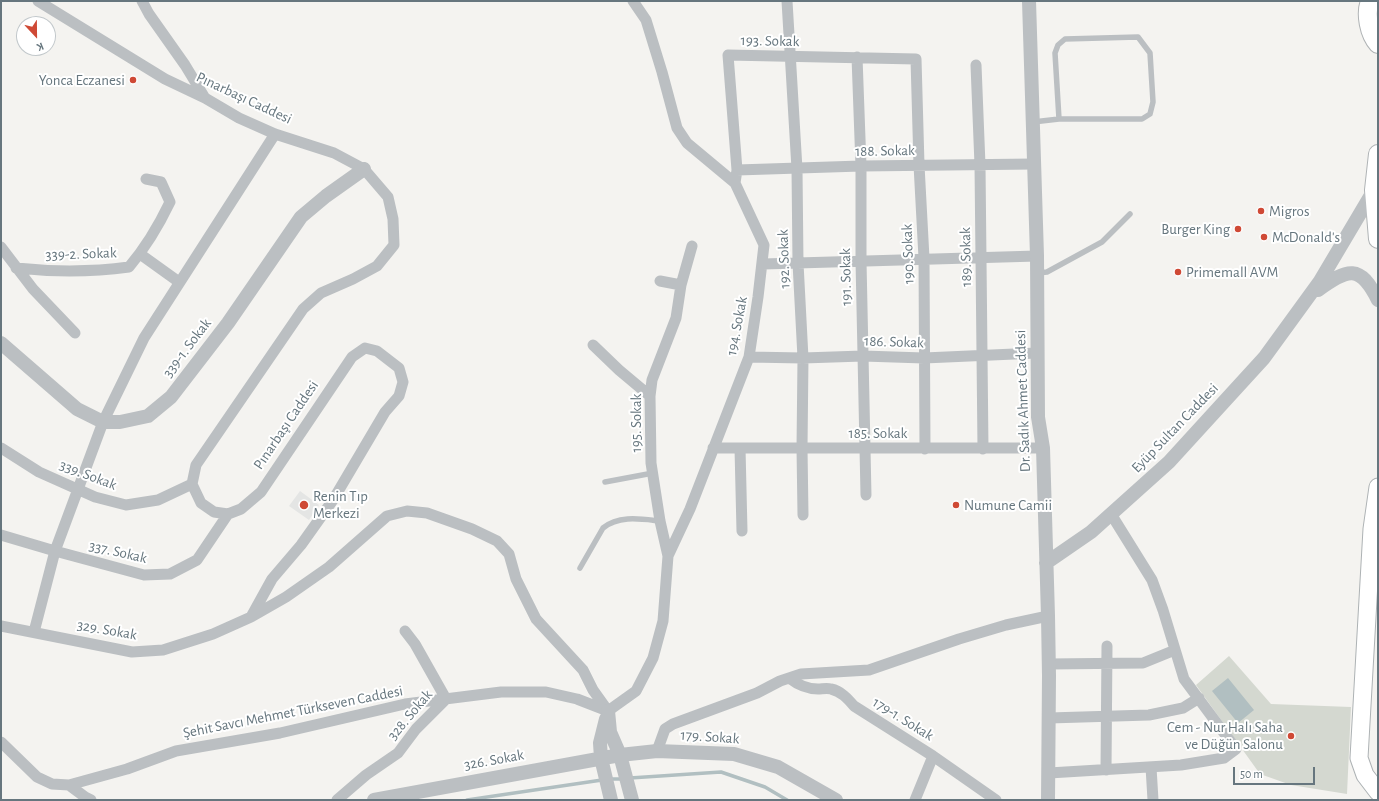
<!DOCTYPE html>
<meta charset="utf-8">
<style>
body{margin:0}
#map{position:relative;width:1379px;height:801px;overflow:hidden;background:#f4f3f0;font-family:"Alegreya Sans",sans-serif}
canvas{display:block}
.frame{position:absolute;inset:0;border:2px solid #66767e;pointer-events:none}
.north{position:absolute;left:16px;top:16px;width:40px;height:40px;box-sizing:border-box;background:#fff;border:1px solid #c2c8cb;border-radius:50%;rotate:158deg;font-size:11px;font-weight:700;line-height:16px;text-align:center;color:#66767e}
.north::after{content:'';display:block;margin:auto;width:14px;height:18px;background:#cf4935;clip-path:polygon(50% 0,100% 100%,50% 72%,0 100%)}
.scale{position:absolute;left:1233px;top:767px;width:82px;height:18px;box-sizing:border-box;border:2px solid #66767e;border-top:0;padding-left:5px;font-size:12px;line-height:14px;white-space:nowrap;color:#66767e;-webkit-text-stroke:3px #fff;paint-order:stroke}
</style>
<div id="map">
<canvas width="1379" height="801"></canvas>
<div class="frame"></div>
<div class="north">K</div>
<div class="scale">50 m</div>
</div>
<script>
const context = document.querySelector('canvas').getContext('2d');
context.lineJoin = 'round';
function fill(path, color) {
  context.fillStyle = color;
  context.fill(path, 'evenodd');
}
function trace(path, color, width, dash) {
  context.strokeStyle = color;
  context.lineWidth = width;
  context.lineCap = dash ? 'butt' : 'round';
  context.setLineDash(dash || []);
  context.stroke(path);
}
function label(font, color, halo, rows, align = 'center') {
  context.font = font + ' "Alegreya Sans",sans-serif';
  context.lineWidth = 4;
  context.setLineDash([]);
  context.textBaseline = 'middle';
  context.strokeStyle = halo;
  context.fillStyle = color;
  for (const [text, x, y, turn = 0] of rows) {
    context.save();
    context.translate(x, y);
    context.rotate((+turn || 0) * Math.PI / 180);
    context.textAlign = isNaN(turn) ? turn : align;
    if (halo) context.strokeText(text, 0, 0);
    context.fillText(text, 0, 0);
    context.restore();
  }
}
fill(new Path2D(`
 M300,491L319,505L309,520L289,506Z`), '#e4e5e4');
fill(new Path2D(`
 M1229,656L1271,704L1351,707L1347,794L1291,785L1260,774L1196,685Z`), '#d4d8d0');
fill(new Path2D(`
 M1228,678L1254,710L1238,723L1212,691Z`), '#b1bfc1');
trace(new Path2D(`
 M630,778L721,772L765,787L787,800
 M608,779H622
 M467,800L602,780`), '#b1bfc1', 3.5);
const primary = new Path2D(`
 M1378,487L1372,529L1359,758L1365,775L1378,792`);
const trunk = new Path2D(`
 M1370,1C1365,14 1369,34 1378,44
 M1378,154L1374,190L1378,239`);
trace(primary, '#adb2b4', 19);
trace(trunk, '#afb3b5', 20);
trace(new Path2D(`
 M1033,122L1059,119H1142L1150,114L1153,102L1150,53L1138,37L1065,39L1058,45L1055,53L1059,119
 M1038,273L1047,272L1102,242L1130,214
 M605,482L653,473
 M580,568L603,528C619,515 641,519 660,521`), '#bbbfc2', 5.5);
trace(new Path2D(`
 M38,1L165,79L205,98L239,118L275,134L334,153L364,169L388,197L393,219L394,245L377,266L353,279L321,293L303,309L196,465L192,484L201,503L214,512L228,514L241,509L261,492L352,357L365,348L377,351L399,368L403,382L399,396L385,412L333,500L301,545L272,579L251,617L286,597L329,567L387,516L407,511L427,513L472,529L497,541L509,554L516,579L536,619L583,670L593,690L608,711
 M142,1L149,14L185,65L205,98
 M787,1L797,169L798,263L803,358L802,448L803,515
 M857,57L861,166V261L866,495
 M976,65L980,165L983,449
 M737,170L861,166L1034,164
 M735,183L737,170L728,55L916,59L919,165L924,258L925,449
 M1,247L33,289L75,333
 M140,254L179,282
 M763,264L1037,256
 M16,268C54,272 92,272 129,267C146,247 159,225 170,202L161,182L146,179
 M660,281L681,285
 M593,345L619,370L650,396
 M749,357L803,358L863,356L924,358L1037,353
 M1,448L39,472L95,497L126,505L158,500L192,484
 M713,448H1043
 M740,448L742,531
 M1,535L55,551L144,575L170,574L197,560L228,514
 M668,556L660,521L651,463L650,396L652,380L676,318L681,285L692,246
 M1,626L132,652L163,650L213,634L251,617
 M34,632L55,551L103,422L144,338L275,134
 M1049,664L1143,663L1175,650
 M789,678C798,685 806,689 818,689C822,689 827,688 831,689C841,691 848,699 854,706L933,756L996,800
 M608,711L636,691L653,658L663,621L668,556L690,509L749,357L758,297L764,245L735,183L687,143L677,128L662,72L646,20L633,1
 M1049,718L1149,715L1183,708L1199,698
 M1,742L37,777L52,784L69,785L127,769L176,751L280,733L405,704L501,692H546L577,699L608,711
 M657,751L665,729L673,724L757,693L780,681L801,674L869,670L959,639L1006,625L1048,616
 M1151,767L1153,800
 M1106,770L1107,646
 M1049,773L1181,765L1224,758L1236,749L1184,679L1163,610L1152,580L1111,514
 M69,785L85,797L91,800
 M337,800L366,775L398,753L416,729L446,699L415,644L405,631
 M915,800L933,756`), '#bbbfc2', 11);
trace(new Path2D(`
 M1029,1L1037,256L1038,417L1043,448L1048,616L1049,676L1048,800
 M1318,290C1348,268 1360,264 1378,300
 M1,343L77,409L103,422H120L148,416L171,397L228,323L301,217L326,196L364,169
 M1046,563L1091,532L1169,462L1264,358L1320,281L1374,190
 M608,711L610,732L620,755L632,800
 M606,719L600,743L601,758L611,800
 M374,800L620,755L657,751L734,754L778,767L836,800`), '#bbbfc2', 14);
trace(primary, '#fff', 17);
trace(trunk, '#fff', 18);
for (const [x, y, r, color] of [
 [133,80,4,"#cf4935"],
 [1261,211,4,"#cf4935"],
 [1238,229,4,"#cf4935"],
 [1264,237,4,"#cf4935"],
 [1178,272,4,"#cf4935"],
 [304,505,5,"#cf4935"],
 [956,505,4,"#cf4935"],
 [1291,736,4,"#cf4935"]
]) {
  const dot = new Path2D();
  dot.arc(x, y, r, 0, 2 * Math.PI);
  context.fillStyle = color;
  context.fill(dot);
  trace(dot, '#fff', 1.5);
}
label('15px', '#66767e', '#fff', [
 ["193. Sokak",770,41,1],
 ["Pınarbaşı Caddesi",244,98,25],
 ["188. Sokak",885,151,-1],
 ["339-2. Sokak",81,254,-2],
 ["190. Sokak",908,254,-92],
 ["189. Sokak",966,257,-91],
 ["192. Sokak",784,259,-92],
 ["191. Sokak",846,277,-91],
 ["194. Sokak",737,326,-79],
 ["186. Sokak",894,342,2],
 ["339-1. Sokak",187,348,-53],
 ["Dr. Sadık Ahmet Caddesi",1023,401,-92],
 ["195. Sokak",636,423,-90],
 ["Pınarbaşı Caddesi",286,425,-56],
 ["Eyüp Sultan Caddesi",1175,428,-46],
 ["185. Sokak",878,433],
 ["339. Sokak",88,475,21],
 ["337. Sokak",118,552,13],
 ["329. Sokak",107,630,10],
 ["Şehit Savcı Mehmet Türkseven Caddesi",293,712,-11],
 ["328. Sokak",410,715,-50],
 ["179-1. Sokak",903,719,32],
 ["179. Sokak",710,737,4],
 ["326. Sokak",494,760,-10]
]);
label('15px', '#66767e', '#fff', [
 ["Yonca Eczanesi",125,80,"right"],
 ["Migros",1269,211],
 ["Burger King",1230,229,"right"],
 ["McDonald's",1272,237],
 ["Primemall AVM",1186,272],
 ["Renin Tıp",313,496],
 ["Merkezi",313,513],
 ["Numune Camii",964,505],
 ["Cem - Nur Halı Saha",1283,727,"right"],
 ["ve Düğün Salonu",1283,744,"right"]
], 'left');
</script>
